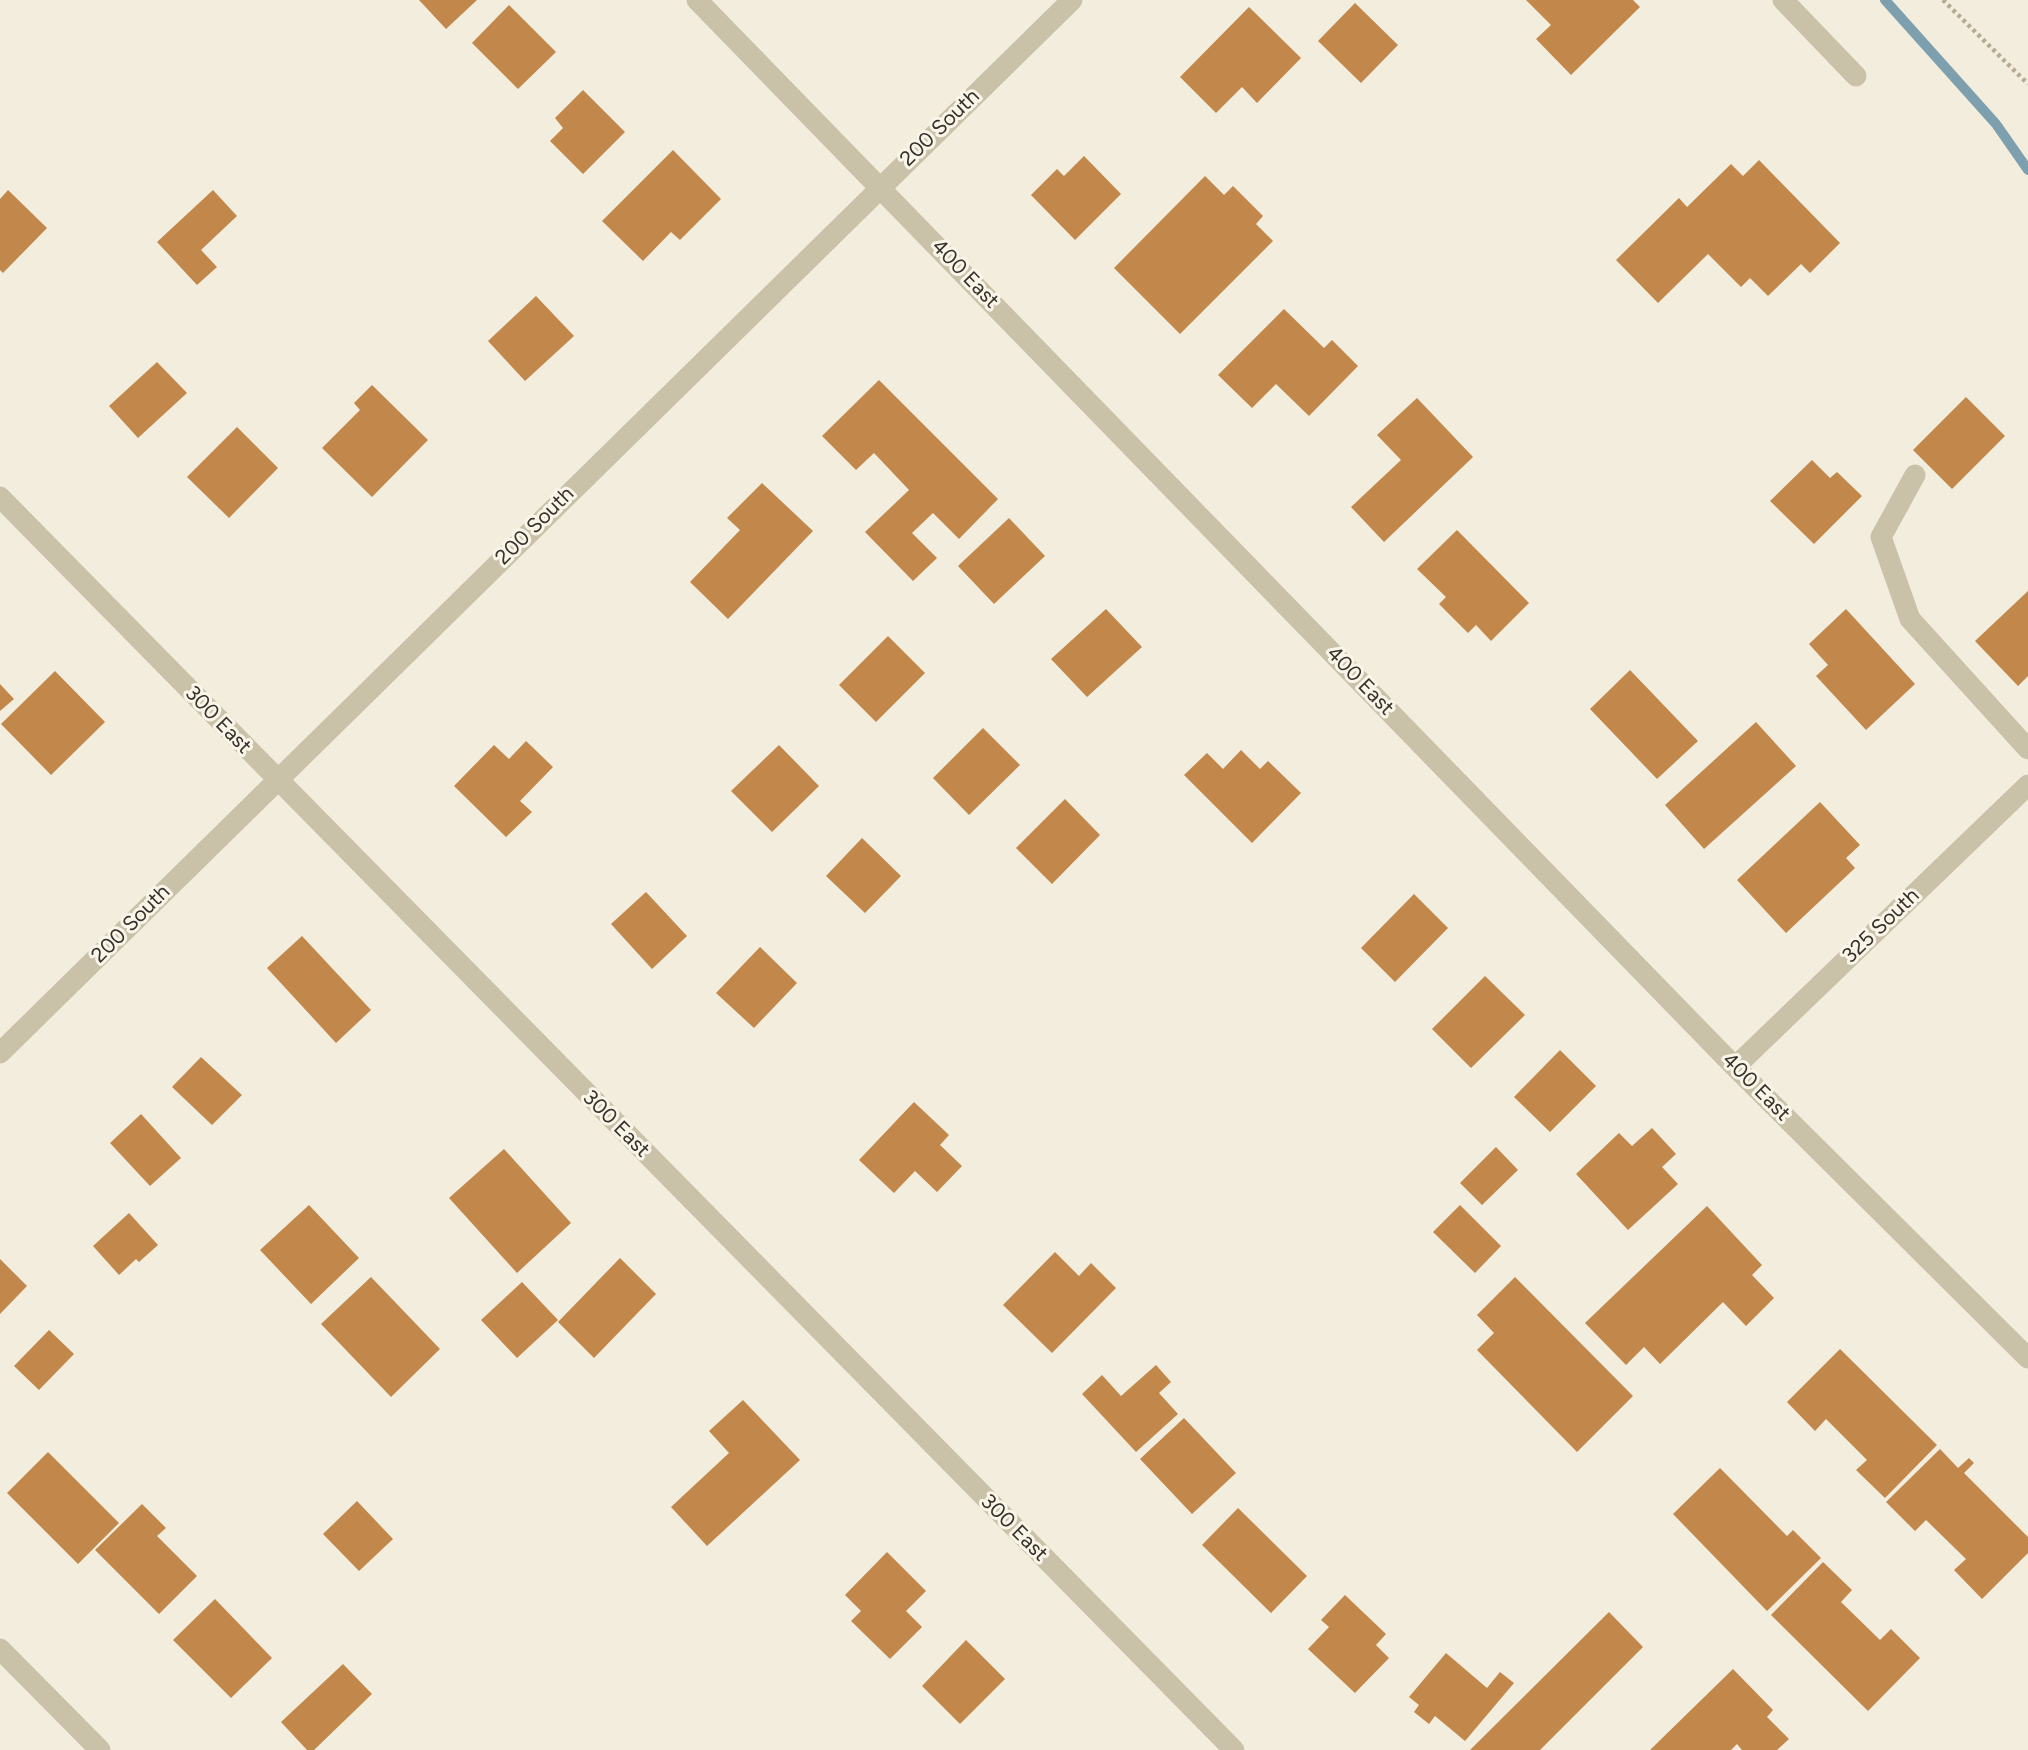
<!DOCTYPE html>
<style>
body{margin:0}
canvas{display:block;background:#f2eddd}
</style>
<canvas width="2028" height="1750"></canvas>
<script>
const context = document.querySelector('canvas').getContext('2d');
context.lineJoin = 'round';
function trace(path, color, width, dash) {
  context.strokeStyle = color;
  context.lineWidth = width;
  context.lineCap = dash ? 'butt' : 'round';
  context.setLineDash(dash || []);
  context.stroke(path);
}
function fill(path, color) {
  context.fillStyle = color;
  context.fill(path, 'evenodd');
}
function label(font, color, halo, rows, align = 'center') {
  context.font = font + ' Figtree,sans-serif';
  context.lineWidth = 6;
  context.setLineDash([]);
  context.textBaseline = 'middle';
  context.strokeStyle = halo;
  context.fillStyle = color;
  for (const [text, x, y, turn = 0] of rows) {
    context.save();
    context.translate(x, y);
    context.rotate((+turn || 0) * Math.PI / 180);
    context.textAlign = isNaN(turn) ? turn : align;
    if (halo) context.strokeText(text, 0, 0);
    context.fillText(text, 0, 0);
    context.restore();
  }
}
trace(new Path2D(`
 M1885,0L1996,124L2028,170`), '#7d9fae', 10);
fill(new Path2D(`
 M419,0H477L446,29Z
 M1526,0H1633L1640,7L1571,75L1536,39L1551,25Z
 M1355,3L1398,45L1361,83L1318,41Z
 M509,5L556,52L518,89L472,43Z
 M1249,7L1301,58L1257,103L1242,87L1216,113L1180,77Z
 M583,90L625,132L583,174L550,141L563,128L555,118Z
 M673,150L721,199L680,240L671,232L643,261L602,221Z
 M1084,156L1121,194L1075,240L1031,195L1057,169L1064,176Z
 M1759,160L1840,243L1810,273L1801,264L1768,296L1750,278L1741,287L1708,254L1658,303L1616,260L1679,198L1687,207L1731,164L1743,176Z
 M1205,176L1224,195L1233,186L1263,216L1256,224L1273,241L1180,334L1114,268Z
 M8,190L47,228L3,273L0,270V199Z
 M213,190L237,216L201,250L217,267L197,285L157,242Z
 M536,296L574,336L525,381L488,341Z
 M1284,309L1324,348L1332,340L1358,366L1309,416L1276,384L1252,408L1218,375Z
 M157,362L187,393L138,438L109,406Z
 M879,380L998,499L959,539L933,513L912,533L937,558L913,581L865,532L909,490L874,453L856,470L822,436Z
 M372,385L428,440L372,497L322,448L360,410L354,403Z
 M1966,397L2005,436L1952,489L1913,450Z
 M1417,398L1473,457L1384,542L1351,507L1401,460L1377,435Z
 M237,427L278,468L229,518L187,477Z
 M1812,460L1830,478L1837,472L1862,496L1814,544L1770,501Z
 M762,483L813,531L728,619L690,582L740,530L727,518Z
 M1009,518L1045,556L994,604L958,566Z
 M1457,530L1529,603L1491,641L1476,625L1468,633L1439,604L1446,597L1417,569Z
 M2028,591V676L2018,686L1975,641Z
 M1106,609L1142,647L1087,697L1051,659Z
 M1846,609L1915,684L1866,730L1816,676L1828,665L1809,644Z
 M888,636L925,673L876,722L839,685Z
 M1630,670L1698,741L1657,779L1590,709Z
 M55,671L105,722L51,775L1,724Z
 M0,684L14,699L0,711Z
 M1756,722L1796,766L1704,849L1665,805Z
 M983,728L1020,765L969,815L933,778Z
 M526,741L553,767L520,801L532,812L506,837L454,786L494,745L509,759Z
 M779,745L819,786L772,832L731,791Z
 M1241,750L1260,769L1268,761L1301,793L1252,843L1184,775L1207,753L1223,769Z
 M1065,799L1100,835L1052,884L1016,848Z
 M1820,802L1860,845L1846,858L1855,868L1786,933L1737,880Z
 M862,838L901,876L865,913L826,876Z
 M646,892L687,936L652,969L611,924Z
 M1414,894L1448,928L1395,982L1361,948Z
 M302,936L371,1010L336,1043L267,968Z
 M760,947L797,983L754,1028L716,993Z
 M1485,976L1525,1015L1471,1068L1432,1029Z
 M1560,1050L1596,1086L1550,1132L1514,1097Z
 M201,1057L242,1095L212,1125L172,1087Z
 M914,1102L949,1135L940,1145L962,1166L937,1192L915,1171L894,1193L859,1160Z
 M141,1114L181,1158L150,1186L110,1143Z
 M1652,1128L1676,1154L1662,1167L1678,1184L1628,1230L1576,1174L1619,1133L1632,1146Z
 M1496,1147L1518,1170L1482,1205L1460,1183Z
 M504,1149L571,1223L517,1273L449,1198Z
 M309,1205L359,1258L311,1304L260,1250Z
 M1460,1205L1501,1246L1475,1273L1433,1232Z
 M1707,1206L1762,1265L1752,1275L1774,1298L1746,1326L1723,1302L1660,1364L1644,1347L1626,1365L1585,1323Z
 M129,1213L158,1245L139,1262L136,1259L119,1275L93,1246Z
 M1055,1252L1079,1276L1091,1263L1116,1288L1052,1353L1003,1305Z
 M620,1258L656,1294L594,1358L558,1322Z
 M0,1259L27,1286L0,1314Z
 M371,1277L440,1349L391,1397L321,1324Z
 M1515,1277L1633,1396L1577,1452L1477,1350L1494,1333L1477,1315Z
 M522,1282L558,1320L517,1358L481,1320Z
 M49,1330L74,1354L39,1390L14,1366Z
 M1840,1349L1937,1445L1885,1498L1856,1470L1867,1460L1826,1419L1815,1431L1787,1402Z
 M1156,1365L1171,1382L1159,1393L1178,1414L1136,1452L1082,1394L1102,1375L1121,1396Z
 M743,1400L800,1460L707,1546L671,1507L729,1453L709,1431Z
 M1184,1418L1236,1473L1192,1514L1140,1459Z
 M1940,1449L1958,1468L1969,1458L1974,1463L1964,1473L2028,1537V1553L1982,1599L1954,1570L1966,1559L1926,1520L1915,1531L1886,1502Z
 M48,1452L119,1523L78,1564L7,1493Z
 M1720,1468L1787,1536L1793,1530L1821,1558L1767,1611L1673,1514Z
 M357,1501L393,1539L359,1571L323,1534Z
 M142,1504L166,1528L157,1536L197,1576L159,1614L95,1550Z
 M1238,1508L1307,1576L1271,1613L1202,1545Z
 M887,1552L926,1591L906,1611L922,1627L890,1659L851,1621L861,1611L845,1595Z
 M1823,1562L1852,1590L1841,1602L1880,1640L1891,1629L1920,1658L1868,1711L1771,1615Z
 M1345,1595L1386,1634L1376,1645L1389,1658L1355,1693L1308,1649L1329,1627L1321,1620Z
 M215,1599L272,1658L231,1698L173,1640Z
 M1609,1612L1643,1647L1540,1750H1470Z
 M966,1640L1005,1679L960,1724L922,1686Z
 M1446,1653L1487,1688L1500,1672L1514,1683L1465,1741L1435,1716L1429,1724L1414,1712L1419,1705L1409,1697Z
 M343,1664L372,1694L314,1750H307L281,1722Z
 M1733,1669L1773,1710L1767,1717L1789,1739L1777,1750H1742L1737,1744L1731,1750H1650Z`), '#c2874a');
trace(new Path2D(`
 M1943,0L2028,84`), '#b5ab93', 4.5, [3.5, 3.5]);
trace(new Path2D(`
 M697,0L1735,1067L2028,1358
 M1783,0L1856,76
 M1915,475L1881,537L1910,619L2028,749
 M0,497L1234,1750
 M0,1053L1072,0
 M1735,1067L2028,785
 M0,1649L100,1750`), '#cac1a9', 21);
label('21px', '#373129', '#f9f6e9', [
 ["200 South",940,128,-44],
 ["400 East",965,274,46],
 ["200 South",535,526,-45],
 ["400 East",1360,681,46],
 ["300 East",218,720,46],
 ["200 South",131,924,-45],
 ["325 South",1881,926,-44],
 ["400 East",1756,1087,45],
 ["300 East",616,1124,45],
 ["300 East",1014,1528,45]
]);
</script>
